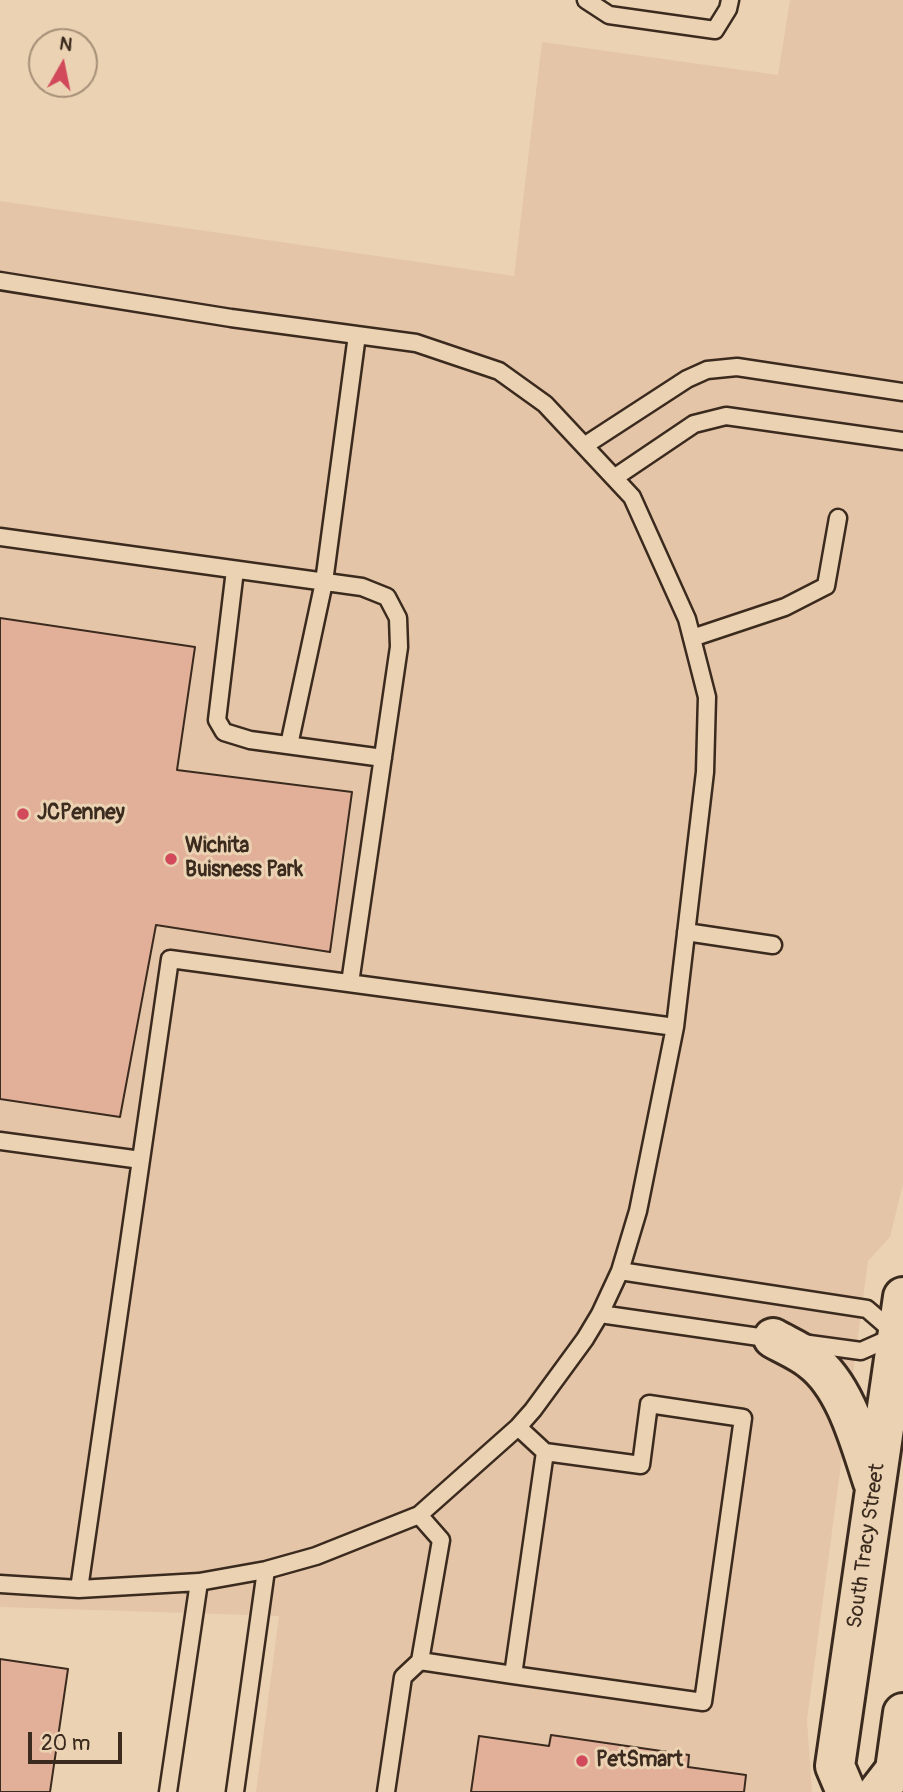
<!DOCTYPE html>
<style>
body{margin:0}
#map{position:relative;width:903px;height:1792px;overflow:hidden;background:#ebd2b3;font-family:Pangolin,sans-serif}
canvas{display:block}
.north{position:absolute;left:28px;top:28px;width:70px;height:70px;box-sizing:border-box;background:#ebd2b3;border:2px solid #a58f77;border-radius:50%;rotate:9deg;font-size:19px;font-weight:700;line-height:28px;text-align:center;color:#3b2a1e}
.north::after{content:'';display:block;margin:auto;width:24px;height:32px;background:#d1495b;clip-path:polygon(50% 0,100% 100%,50% 72%,0 100%)}
.scale{position:absolute;left:28px;top:1732px;width:94px;height:32px;box-sizing:border-box;border:4px solid #3b2a1e;border-top:0;padding-left:9px;font-size:21px;line-height:24px;white-space:nowrap;color:#3b2a1e;-webkit-text-stroke:5px #ebd2b3;paint-order:stroke}
</style>
<div id="map">
<canvas width="903" height="1792"></canvas>
<div class="north">N</div>
<div class="scale">20 m</div>
</div>
<script>
const context = document.querySelector('canvas').getContext('2d');
context.lineJoin = 'round';
function fill(path, color) {
  context.fillStyle = color;
  context.fill(path, 'evenodd');
}
function trace(path, color, width, dash) {
  context.strokeStyle = color;
  context.lineWidth = width;
  context.lineCap = dash ? 'butt' : 'round';
  context.setLineDash(dash || []);
  context.stroke(path);
}
function label(font, color, halo, rows, align = 'center') {
  context.font = font + ' Pangolin,sans-serif';
  context.lineWidth = 6;
  context.setLineDash([]);
  context.textBaseline = 'middle';
  context.strokeStyle = halo;
  context.fillStyle = color;
  for (const [text, x, y, turn = 0] of rows) {
    context.save();
    context.translate(x, y);
    context.rotate((+turn || 0) * Math.PI / 180);
    context.textAlign = isNaN(turn) ? turn : align;
    if (halo) context.strokeText(text, 0, 0);
    context.fillText(text, 0, 0);
    context.restore();
  }
}
fill(new Path2D(`
 M790,0H903V1184L890,1237L868,1261L807,1720L812,1792H256L279,1616L0,1607V201L514,276L542,42L778,75Z`), '#e5c5a8');
const building = new Path2D(`
 M0,618L195,647L177,770L352,792L330,952L156,925L120,1117L0,1099Z
 M0,1659L68,1669L50,1792H0Z
 M551,1735L689,1755L688,1767L746,1775L744,1792H471L479,1736L549,1746Z`);
fill(building, '#e2b099');
trace(building, '#3b2a1e', 2);
const lane = new Path2D(`
 M586,0L609,15L715,30L728,9L730,0
 M0,281L231,318L416,343L499,371L545,404L632,497L687,619L707,697L705,772L675,1027L638,1211L620,1271L600,1314L585,1339L533,1410L518,1427L419,1515L316,1556L266,1570L199,1582L79,1589L0,1584
 M584,446L687,379L707,370L737,367L903,392
 M614,478L694,424L726,416L903,441
 M0,537L362,587L387,597L398,618L399,647L350,983
 M235,570L217,720L224,732L250,740L383,758
 M692,638L785,607L826,586L838,518
 M289,745L324,582L357,335
 M686,932L773,945
 M0,1141L141,1160
 M620,1271L867,1309L897,1335L861,1351L802,1343
 M600,1314L773,1339
 M79,1589L170,959L675,1027
 M420,1661L513,1675L545,1452L518,1427
 M513,1675L703,1702L743,1418L649,1404L641,1465L545,1452
 M168,1792L199,1582
 M235,1792L266,1570
 M386,1792L403,1677L420,1661L441,1540L419,1515`);
const secondary = new Path2D(`
 M773,1338C785,1345 800,1351 811,1360C846,1386 860,1443 873,1482
 M846,1792L835,1766L903,1297
 M878,1792L895,1770L903,1713`);
trace(lane, '#3b2a1e', 21);
trace(secondary, '#3b2a1e', 44);
trace(lane, '#ebd2b3', 16);
trace(secondary, '#ebd2b3', 38);
for (const [x, y, r, color] of [
 [23,814,7,"#d1495b"],
 [171,859,7,"#d1495b"],
 [582,1761,7,"#d1495b"]
]) {
  const dot = new Path2D();
  dot.arc(x, y, r, 0, 2 * Math.PI);
  context.fillStyle = color;
  context.fill(dot);
  trace(dot, '#ebd2b3', 2.5);
}
label('bold 21px', '#3b2a1e', '#ebd2b3', [
 ["JCPenney",37,814],
 ["Wichita",185,847],
 ["Buisness Park",185,871],
 ["PetSmart",596,1761]
], 'left');
label('21px', '#3b2a1e', '#ebd2b3', [
 ["South Tracy Street",867,1546,-82]
]);
</script>
